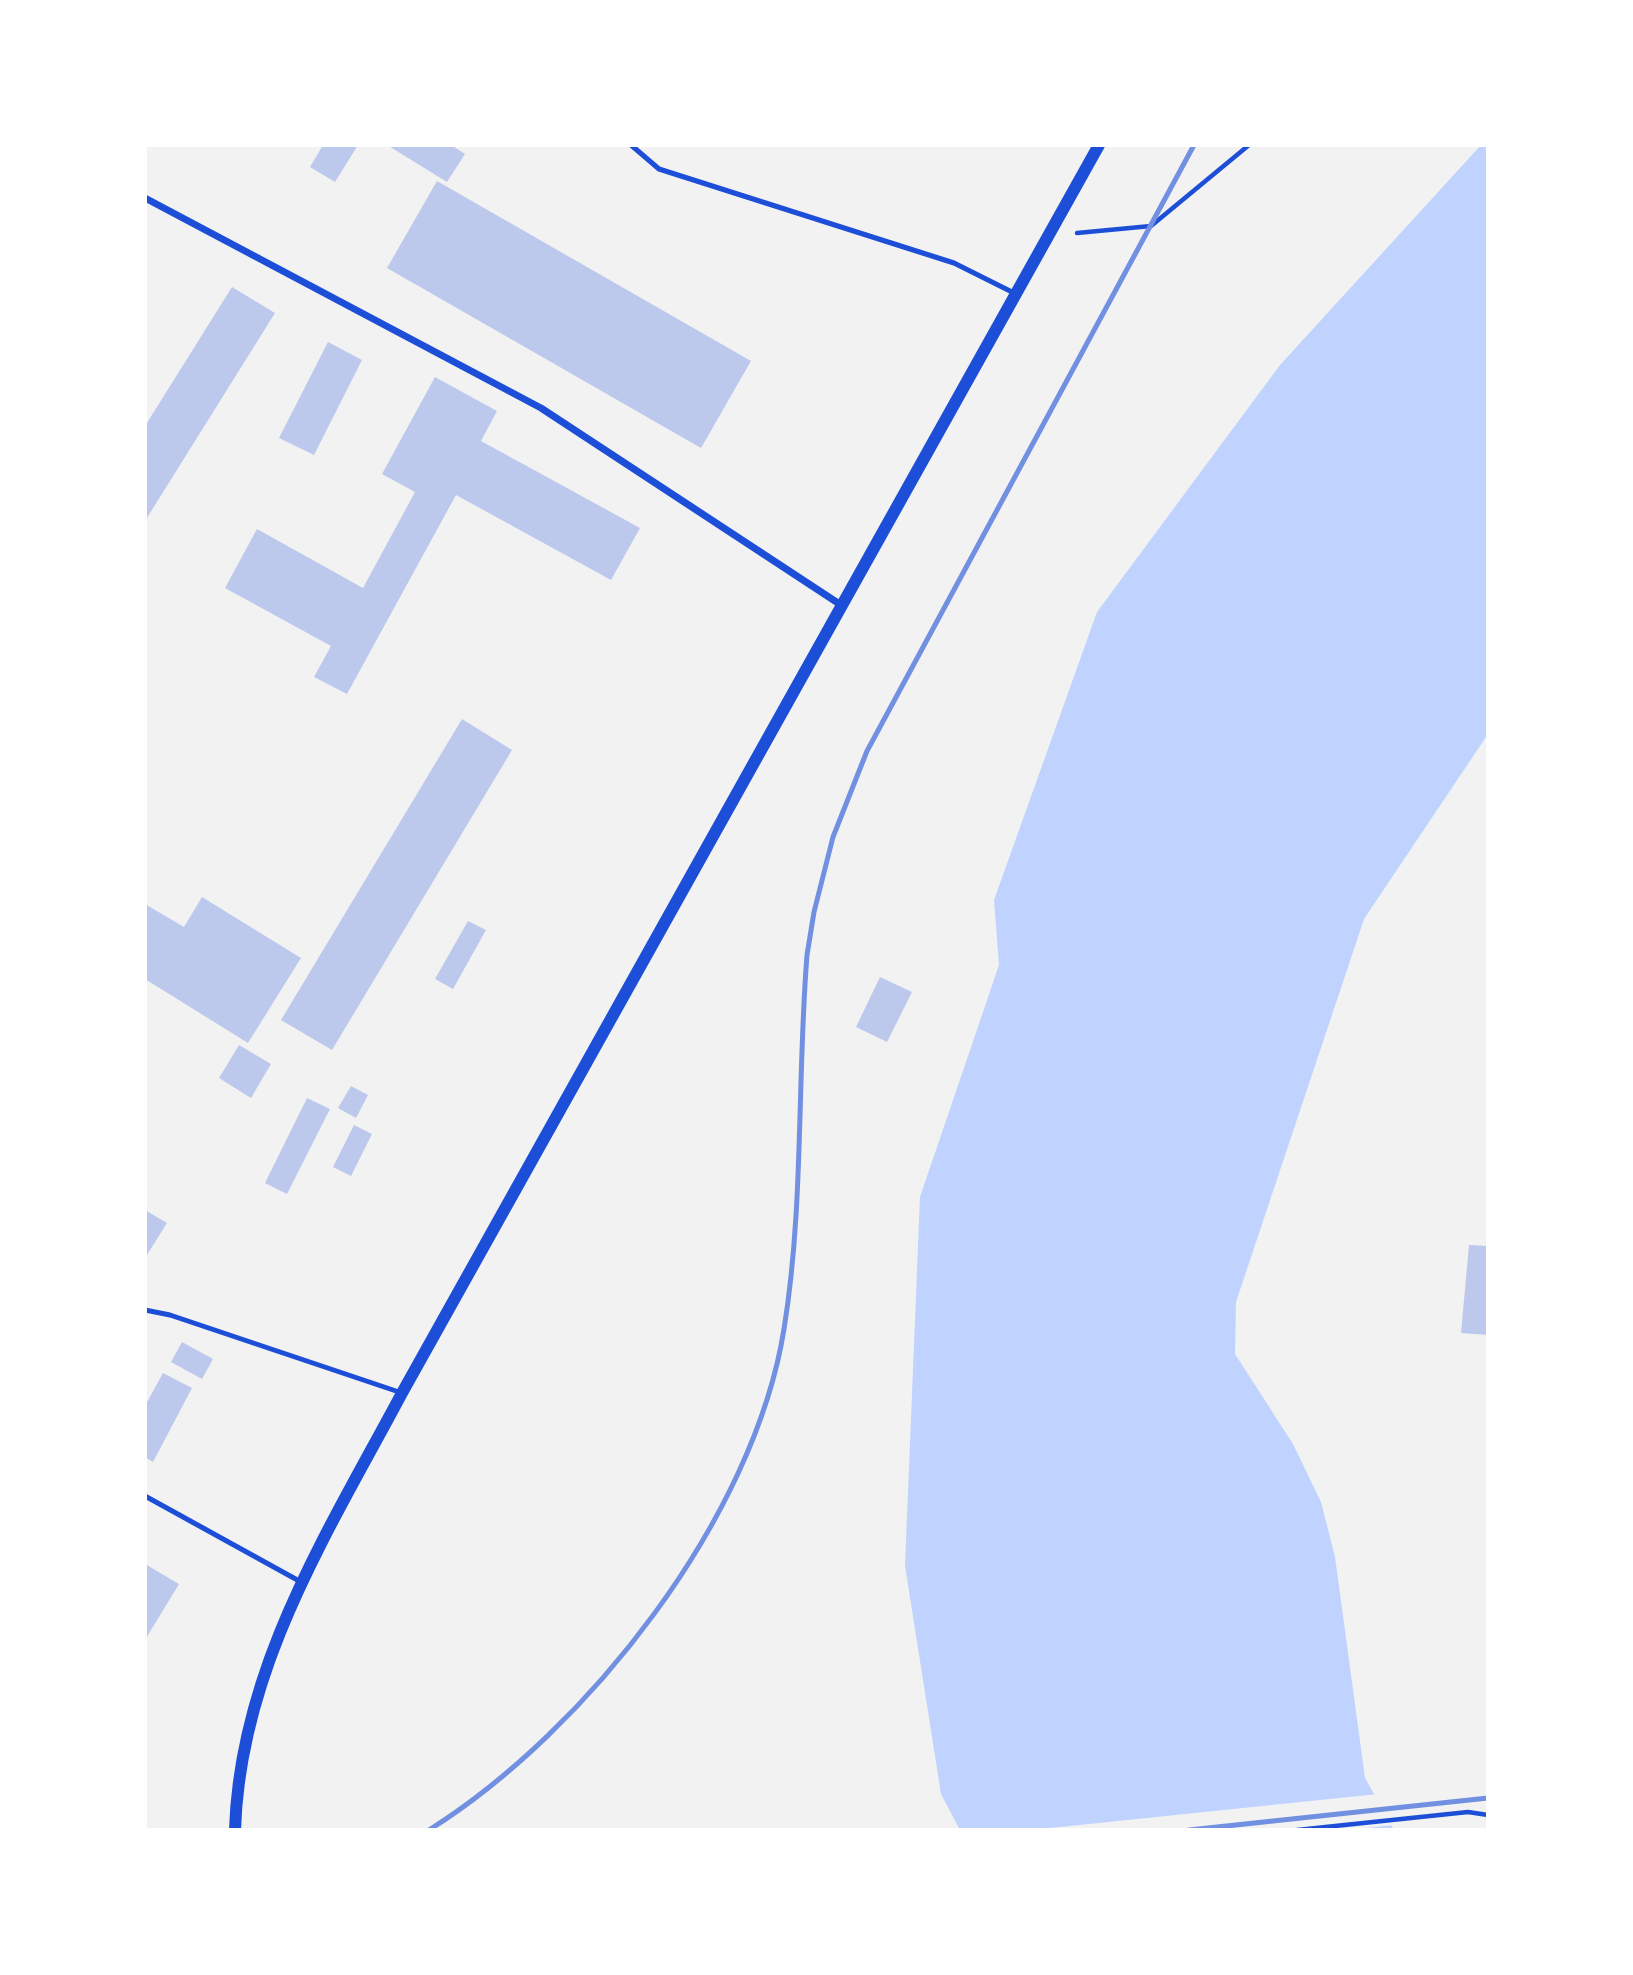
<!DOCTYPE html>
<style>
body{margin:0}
#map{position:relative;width:1633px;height:1975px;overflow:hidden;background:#f2f2f2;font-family:"Source Sans 3",sans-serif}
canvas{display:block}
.frame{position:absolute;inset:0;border:147px solid #fff;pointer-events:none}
</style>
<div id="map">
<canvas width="1633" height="1975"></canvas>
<div class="frame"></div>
</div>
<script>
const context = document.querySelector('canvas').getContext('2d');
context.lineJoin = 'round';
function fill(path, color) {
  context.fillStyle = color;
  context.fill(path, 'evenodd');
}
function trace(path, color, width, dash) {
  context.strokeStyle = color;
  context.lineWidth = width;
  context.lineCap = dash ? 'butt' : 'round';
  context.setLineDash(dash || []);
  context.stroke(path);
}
fill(new Path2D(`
 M1481,145H1488V734L1364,919L1236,1302L1235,1354L1293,1444L1321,1502L1335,1557L1365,1778L1394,1830H960L941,1794L905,1566L920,1197L999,965L994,900L1097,612L1280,365Z`), '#bfd3fe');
fill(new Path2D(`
 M1378,1794L1395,1825L1348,1830H1031Z`), '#f2f2f2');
fill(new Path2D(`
 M323,145H358L335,182L310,167Z
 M387,145H451L465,154L447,182Z
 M437,181L751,361L701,448L387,268Z
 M232,287L275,313L145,521V426Z
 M328,342L362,360L314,455L279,438Z
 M435,377L497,411L481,441L640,528L611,580L456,495L347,694L314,677L331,646L225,588L257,529L363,588L415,492L382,474Z
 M462,719L512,750L332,1050L281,1020Z
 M202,897L301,958L248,1043L145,979V904L184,927Z
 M468,921L486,930L453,989L435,979Z
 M880,977L912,992L887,1042L856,1027Z
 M239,1045L271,1064L251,1098L219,1078Z
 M351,1086L368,1095L356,1118L338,1108Z
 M307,1098L330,1109L287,1194L265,1183Z
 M354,1125L372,1134L351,1176L333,1167Z
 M145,1210L167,1223L145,1258Z
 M1469,1245L1488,1246V1335L1461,1333Z
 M182,1342L213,1359L202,1379L171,1362Z
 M163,1373L192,1388L153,1462L145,1457V1406Z
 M145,1564L179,1584L145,1640Z`), '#bdc9ec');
trace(new Path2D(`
 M1077,233L1151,226L1249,145
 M1297,1830L1468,1812L1488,1815`), '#1d4ed8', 4.5);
trace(new Path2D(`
 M631,145L659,169L954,263L1016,294
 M145,1310L170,1315L402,1393
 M145,1496L301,1582`), '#1d4ed8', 5);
trace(new Path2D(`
 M145,198L541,408L841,605`), '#1d4ed8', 7);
trace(new Path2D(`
 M235,1830C240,1668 328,1532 402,1393L1099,145`), '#1d4ed8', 12);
trace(new Path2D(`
 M429,1830C588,1730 754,1518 784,1329C804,1206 797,1079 807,955L814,912L833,837L867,751L1194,145
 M1189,1830L1488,1798`), '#7290e2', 5);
</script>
